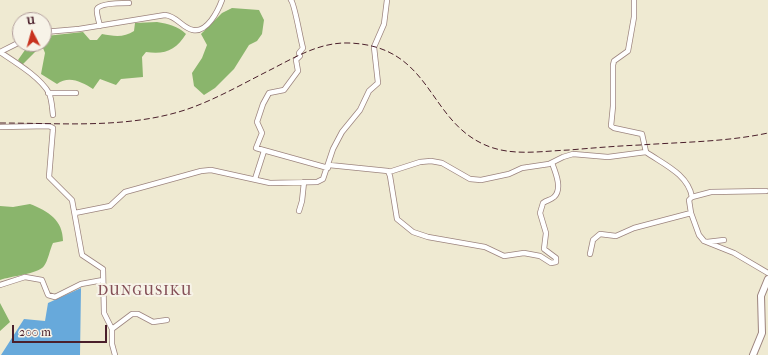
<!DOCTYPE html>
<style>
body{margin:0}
#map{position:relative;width:768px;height:355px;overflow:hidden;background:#efead2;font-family:"IM FELL French Canon",serif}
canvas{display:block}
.north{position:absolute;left:12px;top:12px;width:40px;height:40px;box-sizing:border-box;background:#f7f3e8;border:1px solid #b29e9c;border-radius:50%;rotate:354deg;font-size:11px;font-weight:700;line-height:16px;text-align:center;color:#4a1f2b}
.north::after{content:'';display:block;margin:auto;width:14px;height:18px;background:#c8321e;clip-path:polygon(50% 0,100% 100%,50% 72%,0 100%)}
.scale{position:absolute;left:12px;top:325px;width:95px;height:18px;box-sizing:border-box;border:2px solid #4a1f2b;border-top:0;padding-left:5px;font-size:12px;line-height:14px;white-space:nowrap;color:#4a1f2b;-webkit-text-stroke:3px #f7f3e8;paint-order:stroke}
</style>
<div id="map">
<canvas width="768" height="355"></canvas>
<div class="north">U</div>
<div class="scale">200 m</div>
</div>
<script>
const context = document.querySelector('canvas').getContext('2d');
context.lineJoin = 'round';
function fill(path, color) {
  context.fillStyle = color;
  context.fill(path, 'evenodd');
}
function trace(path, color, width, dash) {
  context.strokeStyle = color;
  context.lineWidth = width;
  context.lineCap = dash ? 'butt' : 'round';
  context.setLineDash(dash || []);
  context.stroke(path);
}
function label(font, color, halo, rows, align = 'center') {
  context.font = font + ' "IM FELL French Canon",serif';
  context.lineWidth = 4;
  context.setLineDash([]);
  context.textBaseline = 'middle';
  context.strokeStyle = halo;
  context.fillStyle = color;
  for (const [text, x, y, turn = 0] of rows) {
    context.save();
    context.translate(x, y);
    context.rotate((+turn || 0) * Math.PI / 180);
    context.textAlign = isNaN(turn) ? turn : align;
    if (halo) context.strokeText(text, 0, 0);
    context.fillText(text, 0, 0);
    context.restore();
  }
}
fill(new Path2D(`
 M232,8L259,10L264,20L262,34L257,41L249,45L234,69L215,88L204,95L194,86L192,73L202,58L207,45L201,34L222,13Z
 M157,22C168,24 178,26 186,34C176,50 165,55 146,52L142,57L143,77L121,79L116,85L100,79L93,89C82,82 69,75 57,84L41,74L45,53L43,48L37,50L22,65L18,60L25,50L26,44H44V34L46,36L83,32L90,40H97L102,34C113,36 124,38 134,31L135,23Z
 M30,204C48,211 63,220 63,241L53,243C50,249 48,261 44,266C38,274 11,276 0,280V206L13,207Z
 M0,303L10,322L0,331Z`), '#8ab56c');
fill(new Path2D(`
 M81,288L80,355H1L24,319L45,321L48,303Z`), '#67a9db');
const minor = new Path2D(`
 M291,0C295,5 300,38 303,48L299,53L300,56L296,60L298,71L284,90L269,93L263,104L257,122L262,133L256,148L328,168
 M634,0V17L628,51L614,61L613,65V106L611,126L614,128L642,134L646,152C663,164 688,174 692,197
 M100,26C99,22 96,12 97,9C100,3 123,3 129,3
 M44,32L79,29L165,15C177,16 182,28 193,30C207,33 218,11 222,0
 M0,52C15,62 40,77 49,93C52,100 52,108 53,115
 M0,52L20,42
 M48,93H76
 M0,127L49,126L53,128L49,177L72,200L82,255L103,269L104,313L112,329V344L115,355
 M329,165L388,171L390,176L397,219L413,232L428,237L485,247L504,256L524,253L540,256L551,263L556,262V258L544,249L546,233L540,213L543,203C547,200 551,200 554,197C563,189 555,171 552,163
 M389,172L420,162L431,161L442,163L470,179L481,180L509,174L522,168L549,164L563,157L573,154L608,157L646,152
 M255,179L264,151
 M766,191L711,192L692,197L689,200L691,213L699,235L704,241L734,253L768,273
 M299,211L302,201L304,182
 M75,213L110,206L125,192L201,171L211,170L270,183L317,182L323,179L333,149L342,132L360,110L369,91L378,83L374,47L384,24L387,0
 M707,242L724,240
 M590,254L593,240L600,234L616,236L634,228L691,213
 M0,285L25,277L42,280L48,295L55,297L81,284L103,280
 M112,329L132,314H138L153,322L167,320`);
const major = new Path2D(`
 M753,355L762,333L761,296L768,279`);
trace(minor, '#9c847e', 6);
trace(major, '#9c847e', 8);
trace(minor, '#fff', 4.5);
trace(major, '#fff', 6);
trace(new Path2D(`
 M0,123C61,123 126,129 185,110C215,100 244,83 272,69C297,56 321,42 349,43C431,46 427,118 483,144C510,157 541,151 569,150C593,148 616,146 640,145C682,142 726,142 768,133`), '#4a1f2b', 1, [6, 3]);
context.letterSpacing = '1px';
label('14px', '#845057', '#f7f3e8', [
 ["DUNGUSIKU",145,292]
]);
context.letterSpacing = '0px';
</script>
